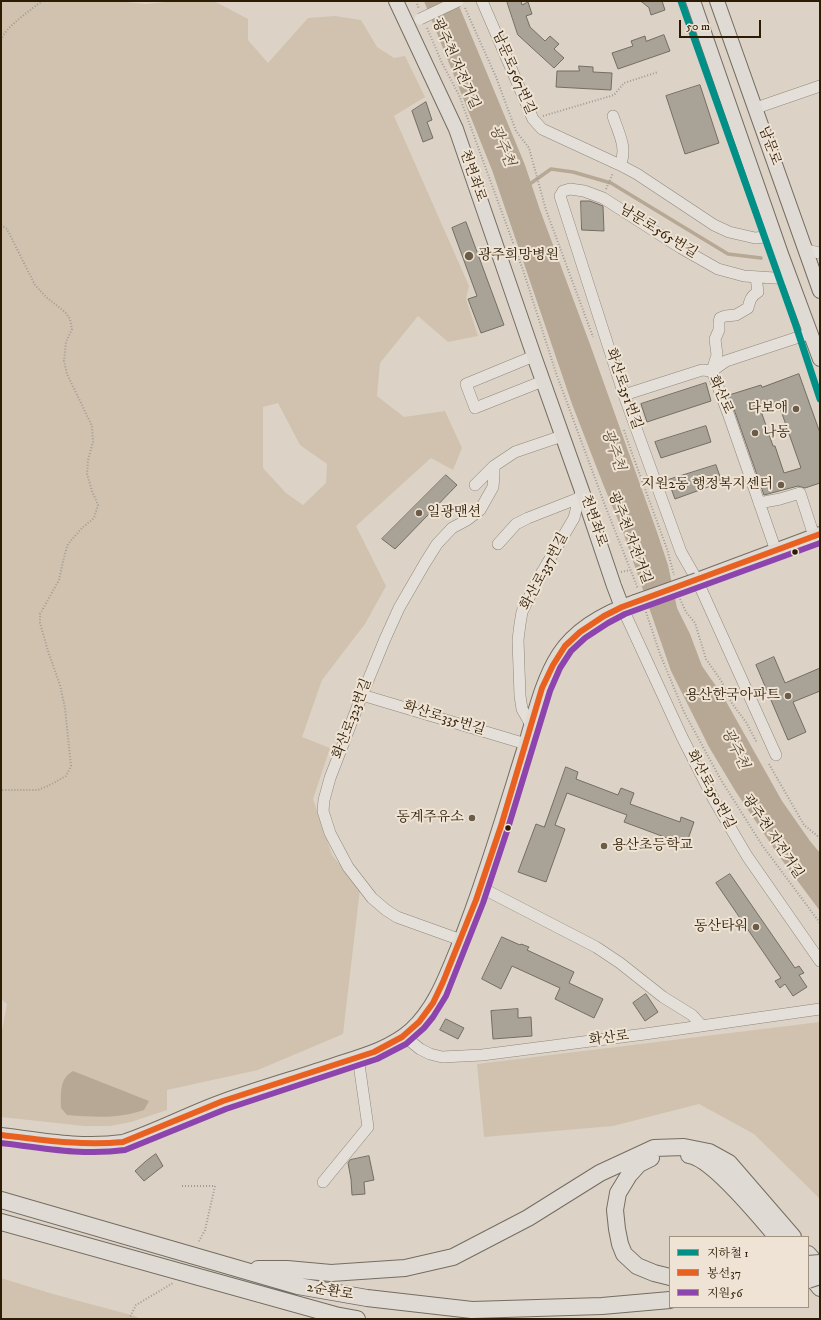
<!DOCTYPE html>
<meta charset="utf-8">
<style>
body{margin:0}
#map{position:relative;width:821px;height:1320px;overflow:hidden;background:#dcd3c6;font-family:"IM FELL DW Pica","Noto Serif KR",serif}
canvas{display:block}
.frame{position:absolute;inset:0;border:2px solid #2d1c03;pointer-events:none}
.legend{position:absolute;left:669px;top:1236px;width:140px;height:72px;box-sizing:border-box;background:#eee3d4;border:1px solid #a19380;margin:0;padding:5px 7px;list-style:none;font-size:12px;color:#2d1c03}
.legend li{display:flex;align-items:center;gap:8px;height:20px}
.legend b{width:20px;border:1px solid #a19380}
.scale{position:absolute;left:679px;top:20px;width:82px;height:18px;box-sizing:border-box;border:2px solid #2d1c03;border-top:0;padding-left:5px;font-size:12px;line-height:14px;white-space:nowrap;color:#2d1c03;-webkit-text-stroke:3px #eee3d4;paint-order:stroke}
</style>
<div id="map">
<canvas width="821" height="1320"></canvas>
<div class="frame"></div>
<ul class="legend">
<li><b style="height:5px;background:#009088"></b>지하철 1</li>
<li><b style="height:5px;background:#e86120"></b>봉선37</li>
<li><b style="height:5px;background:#8e44ad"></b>지원56</li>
</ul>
<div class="scale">50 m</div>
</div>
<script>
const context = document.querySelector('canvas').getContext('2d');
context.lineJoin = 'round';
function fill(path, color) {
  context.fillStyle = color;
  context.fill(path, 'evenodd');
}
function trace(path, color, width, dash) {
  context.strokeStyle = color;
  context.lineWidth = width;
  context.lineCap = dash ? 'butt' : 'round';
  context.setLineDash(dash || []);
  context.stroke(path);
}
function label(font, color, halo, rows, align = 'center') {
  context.font = font + ' "IM FELL DW Pica","Noto Serif KR",serif';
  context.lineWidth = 4;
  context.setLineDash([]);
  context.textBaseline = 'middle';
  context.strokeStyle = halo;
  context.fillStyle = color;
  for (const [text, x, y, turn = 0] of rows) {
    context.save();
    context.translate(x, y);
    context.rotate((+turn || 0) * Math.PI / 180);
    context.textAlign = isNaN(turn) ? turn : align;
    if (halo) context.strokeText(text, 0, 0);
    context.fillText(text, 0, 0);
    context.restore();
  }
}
fill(new Path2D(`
 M1,1H117L145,4L177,1H214L248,19V40L268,63L308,18L335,16L361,20L377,47L394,58L405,56L425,97L394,116L469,286L466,299L478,336L448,342L418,316L380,363L377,396L404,417L445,411L462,448L453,470L431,458L356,526L386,586L365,624L322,680L302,737L330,748L313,799L332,855L360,889L343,1034L258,1070L167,1090V1110L131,1122L110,1126H84L1,1117V1035L7,1004L1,999ZM278,403L300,445L327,464L326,483L303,505L286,493L263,468V407Z
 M820,1022V1199L754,1134L699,1104L613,1126L484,1137L477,1064Z
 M1,1278L53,1294L135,1316L140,1319H1Z`), '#d0c2af');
fill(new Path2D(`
 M424,1H457L525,165L540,210L591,347L657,532L668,565L677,608L690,634L702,666L723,696L782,801L810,841L820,853V911L779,856L736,792L709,747L671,671L623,532L603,484L572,404L492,170Z
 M73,1071L149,1101L144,1110C117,1119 96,1117 67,1115L61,1108C61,1093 59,1079 73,1071Z`), '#b6a894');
trace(new Path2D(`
 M527,186L551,169L573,172L611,183L728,254L761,258`), '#b6a894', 3.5);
const building = new Path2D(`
 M507,1H521L522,5L528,2L532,14L526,16L530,27L545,41L550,36L559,44L554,49L564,58L554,68L518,35Z
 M641,1H662L665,10L651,15L649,8Z
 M664,35L670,51L618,69L612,53L633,46L631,41L645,36L646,41Z
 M579,66L593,67V72L612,73L611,90L556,87L557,71H579Z
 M700,85L719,143L685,154L666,96Z
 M426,102L432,120L427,122L433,138L423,142L412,111Z
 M581,201H590L603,206L604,231L582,230Z
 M466,222L504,325L481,333L468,299L477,296L452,228Z
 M799,374L820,433V483L805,488L798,486L764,495L729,395L761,385L762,387ZM779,405L801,468L784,473L775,446H773L761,411Z
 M706,383L711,401L647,422L641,404Z
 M706,426L711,442L661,458L655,442Z
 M716,465L722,482L675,499L668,480Z
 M446,475L457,485L395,549L382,539Z
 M774,657L785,683L820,668V691L793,702L806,732L788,740L756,665Z
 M566,767L578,772L576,779L618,795L621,788L634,793L630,804L680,822L681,817L694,822L686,845L624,822L627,815L567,793L555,825L565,829L546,882L518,872L536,824L544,827Z
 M730,874L795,968L799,966L804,973L799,975L807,987L793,996L785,984L780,988L775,981L781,978L716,883Z
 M502,937L520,945L521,944L529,947L527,950L574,972L569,983L603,999L594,1018L555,999L560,988L512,966L501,989L482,979Z
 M646,994L658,1012L645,1021L633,1003Z
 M518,1009V1018L531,1017L532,1036L493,1039L491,1011Z
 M446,1019L464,1028L458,1039L440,1030Z
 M156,1154L163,1166L144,1181L135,1171L146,1161Z
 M369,1156L374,1180L364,1182L365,1194L352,1195L351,1179L348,1163L350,1160Z`);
fill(building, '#a9a297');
trace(building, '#746d62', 1);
const minor = new Path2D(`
 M482,1L533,119L542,129L620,165
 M756,108L820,86
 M613,116C618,132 628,148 620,165L637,174L714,225L729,232L755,238L775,236
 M806,250L820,253
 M534,356L466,384L475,408L543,381
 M712,371L717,355L715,339L719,330V322L720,318L725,316L736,315L748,308C750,300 751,296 758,292L756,277
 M712,371L726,361L811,333
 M624,395L702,370L712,371L728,413L776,551
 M475,485L494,466L515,452L562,436
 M759,503L780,499L800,493L814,536
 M498,544L516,524L528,518L579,498
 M622,607L682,737L714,800L747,856L820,961
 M362,695L526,744
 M531,725L522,709L520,696L518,640L520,624L522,612L538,579L574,518L579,498L582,491
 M776,755L697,580L681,552L624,395L560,196L563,191L570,189L584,191L603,198L681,248L718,269L744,276L790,279
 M480,887L596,947L620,963L663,997L692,1015L702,1026
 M461,940L397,917L386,910L372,898L348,867L330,833L323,811L324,800L330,778L362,695L385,639L399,608L425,563L437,544L452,528L467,520L480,510L493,487L494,475V466
 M404,1036L420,1049L430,1054L442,1057L482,1055L645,1034L820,1009
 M323,1182L368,1127L358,1057`);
const major = new Path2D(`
 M396,1L456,129L534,356L582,491L614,586L622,607
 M693,1L781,254L820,359
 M717,1L820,291
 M697,580L820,534
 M1,1135C41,1140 82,1148 123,1142C156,1131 188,1114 221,1102C259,1088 299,1077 337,1064C362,1056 391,1048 411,1030C434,1009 445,979 457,950C483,885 503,817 524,750C534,718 541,682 559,654C576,628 606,612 635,602`);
const highway = new Path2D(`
 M689,1155C712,1158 761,1218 777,1237
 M651,1158L639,1164L629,1175L618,1193L615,1210L617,1229L620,1244L624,1254L637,1266L654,1273L670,1277
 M1,1200L298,1286L367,1298L472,1310L602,1306L670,1300
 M1,1222L335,1315L357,1319
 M808,1254L820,1268
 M258,1269H287L331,1273L405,1268L453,1257L528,1218L600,1173L654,1148L684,1147L709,1152L729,1163L793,1237
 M808,1273L820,1288`);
trace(minor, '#8e877c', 12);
trace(major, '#746d62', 16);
trace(highway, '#746d62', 18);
trace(new Path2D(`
 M416,1L419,9
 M465,8L496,77L516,131L529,148L546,210L593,337
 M427,28L442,63L459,95L523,270L556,373L606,508L638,589
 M1,40C5,27 31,10 42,1
 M543,116L614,95L624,83L658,72
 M606,189L613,173
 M1,225L7,229L35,285L46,297L65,312L70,319L72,329L66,342L64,361L67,374L92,426L93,442L88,460L87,474L92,491L98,505L94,518L82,528L68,544L64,557L59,580L40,614V623L48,651L60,685L65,708L71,766L66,776L48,786L38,790H1
 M624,430L629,445L667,549L674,575
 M621,572L630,570
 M680,599L686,612L695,623L706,659L722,682L731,702L746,722L757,743
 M646,612L660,654L684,712L721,780L762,845L820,923
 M769,764L804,825L820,838
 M182,1186H215L205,1230L198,1243
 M129,1319L136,1305L173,1283`), '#a09b94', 2, [1, 2]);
trace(minor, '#e4e0d9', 11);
trace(major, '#dfdad3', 14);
trace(highway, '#dfdad3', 16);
const minorBridge = new Path2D(`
 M420,19L458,1`);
const majorBridge = new Path2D(`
 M635,602L697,580`);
const highwayBridge = new Path2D(`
 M808,1264L820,1263
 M808,1280L820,1276`);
trace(minorBridge, '#8e877c', 12, []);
trace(majorBridge, '#746d62', 16, []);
trace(highwayBridge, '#746d62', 18, []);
trace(minorBridge, '#e4e0d9', 11);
trace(majorBridge, '#dfdad3', 14);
trace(highwayBridge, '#dfdad3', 16);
trace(new Path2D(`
 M1,1135C42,1140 82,1146 123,1142L223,1101L374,1052L402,1037L419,1022L433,1003L443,982L476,900L501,826L542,688L553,665L565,646L580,632L604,616L622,607L820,534`), '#e86120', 6);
trace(new Path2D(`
 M1,1143C42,1148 84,1156 125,1150L226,1109L377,1059L406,1044L424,1028L433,1017L446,996L483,903L508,828L550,691L560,668L571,651L585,638L608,623L625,614L820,543`), '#8e44ad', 6);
trace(new Path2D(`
 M681,1L795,323L820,399`), '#009088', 7);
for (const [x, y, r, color] of [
 [469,256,5,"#6a5c47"],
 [796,409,4,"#6a5c47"],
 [755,433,4,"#6a5c47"],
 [781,485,4,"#6a5c47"],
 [419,513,4,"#6a5c47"],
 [795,552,3.5,"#2d1c03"],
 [788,696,4,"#6a5c47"],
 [472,818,4,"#6a5c47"],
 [508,828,3.5,"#2d1c03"],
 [604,846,4,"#6a5c47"],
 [756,927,4,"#6a5c47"]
]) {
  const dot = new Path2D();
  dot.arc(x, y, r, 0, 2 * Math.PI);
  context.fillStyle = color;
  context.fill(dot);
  trace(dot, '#eee3d4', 1.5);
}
label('14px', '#2d1c03', '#eee3d4', [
 ["광주천 자전거길",455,64,66],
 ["남문로567번길",513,73,67],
 ["남문로",769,146,70],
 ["천변좌로",472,176,71],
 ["남문로565번길",658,232,32],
 ["화산로351번길",623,389,71],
 ["화산로",720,395,66],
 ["천변좌로",593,521,71],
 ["광주천 자전거길",629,538,69],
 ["화산로337번길",545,572,-62],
 ["화산로323번길",353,719,-69],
 ["화산로335번길",444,719,17],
 ["화산로350번길",710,790,62],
 ["광주천 자전거길",772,837,56],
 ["화산로",609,1039,-7],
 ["2순환로",330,1292,10]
]);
label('14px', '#2d1c03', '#eee3d4', [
 ["광주희망병원",478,256,"left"],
 ["다보애",788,409],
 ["나동",763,433,"left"],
 ["지원2동 행정복지센터",773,485],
 ["일광맨션",427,513,"left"],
 ["용산한국아파트",780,696],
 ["동계주유소",464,818],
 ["용산초등학교",612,846,"left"],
 ["동산타워",748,927]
], 'right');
label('italic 15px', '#5d4c34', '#eee3d4', [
 ["광주천",501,146,67],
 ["광주천",612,450,71],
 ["광주천",734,749,64]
]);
</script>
